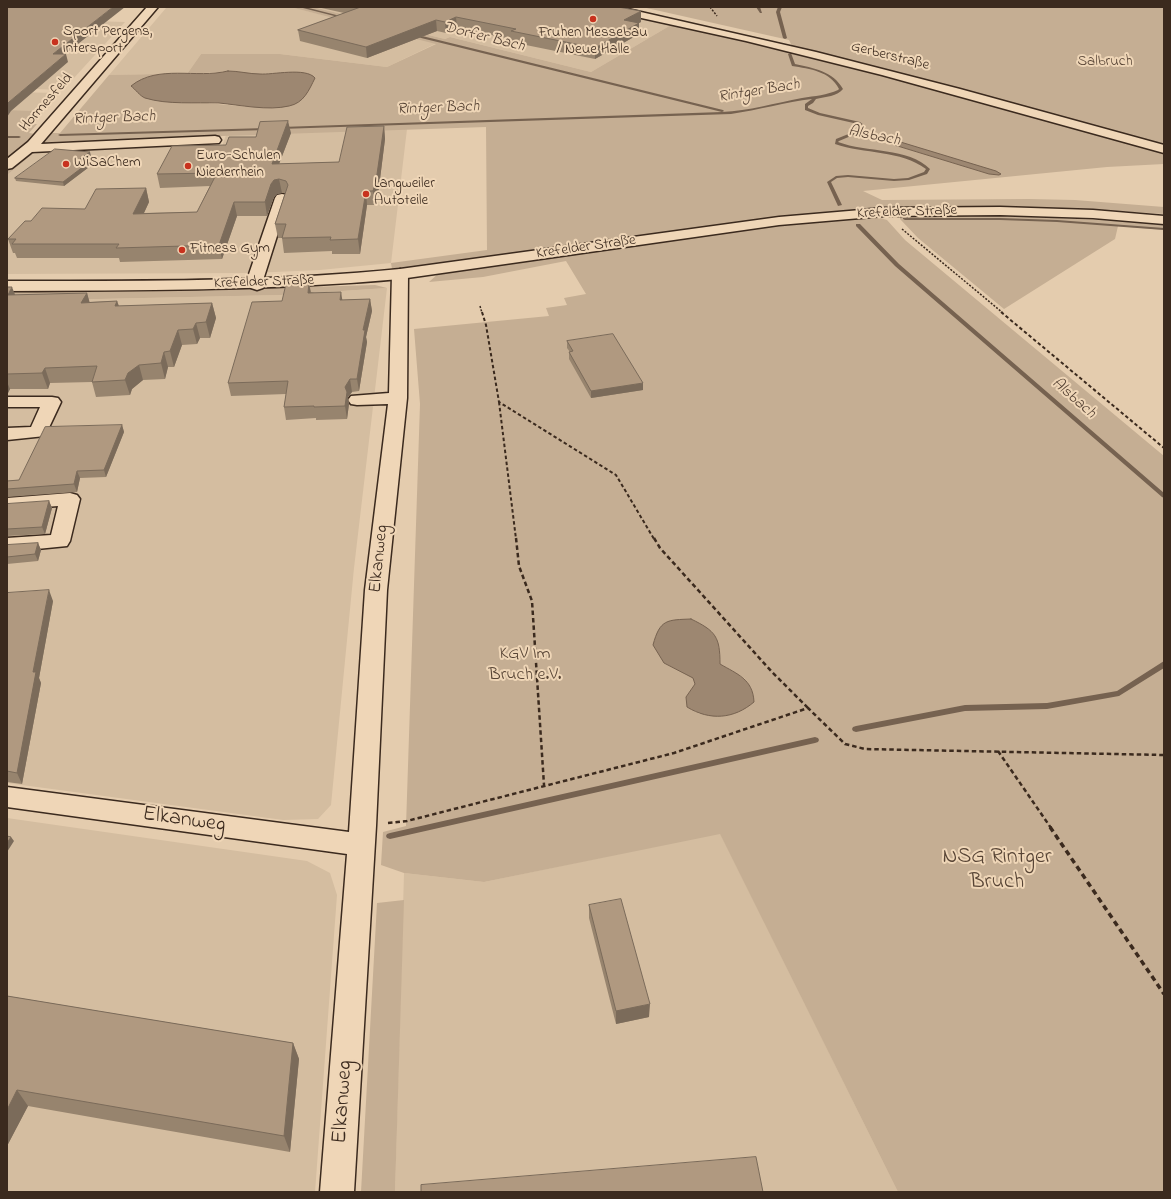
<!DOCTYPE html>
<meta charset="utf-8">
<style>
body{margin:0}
#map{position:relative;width:1171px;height:1199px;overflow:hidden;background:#e4ccae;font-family:"Indie Flower",sans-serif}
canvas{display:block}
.frame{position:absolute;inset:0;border:8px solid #3b2a1e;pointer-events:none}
</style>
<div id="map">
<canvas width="1171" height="1199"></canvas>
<div class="frame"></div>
</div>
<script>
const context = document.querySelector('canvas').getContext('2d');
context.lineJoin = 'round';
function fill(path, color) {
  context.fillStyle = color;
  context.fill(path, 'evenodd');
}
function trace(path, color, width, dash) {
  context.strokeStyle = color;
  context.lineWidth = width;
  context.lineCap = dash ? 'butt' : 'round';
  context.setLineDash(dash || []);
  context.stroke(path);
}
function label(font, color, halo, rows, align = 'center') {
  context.font = font + ' "Indie Flower",sans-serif';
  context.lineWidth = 4;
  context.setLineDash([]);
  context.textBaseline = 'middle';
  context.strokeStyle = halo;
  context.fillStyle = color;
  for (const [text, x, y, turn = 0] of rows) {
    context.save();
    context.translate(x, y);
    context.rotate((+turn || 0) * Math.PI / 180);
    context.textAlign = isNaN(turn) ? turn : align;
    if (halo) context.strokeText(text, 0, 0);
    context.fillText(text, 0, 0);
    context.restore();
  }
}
fill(new Path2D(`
 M166,7H290L437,43L387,67L280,54H201L187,74L109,75L166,8Z
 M313,7H585L671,25L591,72L450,37L445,39Z
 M24,19L125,22L63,90L7,88Z
 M7,92L60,93L44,111L7,110Z
 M407,129L391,263L320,270L252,273L7,274V175L32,155L45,150L181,144L188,153L220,152L226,135Z
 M387,288L354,568L331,805L318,819L283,820L7,783V301L281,295Z
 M7,818L307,861L330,873L337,895L315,1192H7Z
 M720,833L898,1192H395L404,873L484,882Z`), '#d4bda0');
fill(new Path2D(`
 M290,7H313L445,39L450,37L591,72L671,25L793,51L952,92L1164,152V164L1107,167L863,191L882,200L1029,199L1075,200L1164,207V214C1056,206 948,204 840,211C757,217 675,232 593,243C526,252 459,260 392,269L391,263L487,250L486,127L48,142L7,175V170L33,150L47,133H60L109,75L163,74L144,78L138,91L143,97L250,107L290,106L307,74L286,72L265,74H245L237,71L187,74L201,54H280L387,67L436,44ZM877,138L1000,174L994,175L989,174L878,140Z
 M642,7H1164V146L962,89L792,46L789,40Z
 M7,110L44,111L33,124H37L29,133L36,134L7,160Z
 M996,215L1116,221L1164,225V230L1118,226L1115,239L1004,309L918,238L900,219V216Z
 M880,218L887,220L905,240L1164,456V1192H898L720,834L484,882L404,873L381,865L383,832L406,826L420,404L414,329L549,316L546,308L567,305L564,298L586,294L566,261L483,277L429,282L439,273C585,251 732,225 880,218ZM691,619C715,631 720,637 720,664L745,679L700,714L687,707L686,697L695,684L693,677L664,663Z
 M375,285L387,288L281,295L7,301V291L208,290Z
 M404,900L395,1192H361L377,903Z`), '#c5ae93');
const water = new Path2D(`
 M228,71C239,71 249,74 260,74C272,75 306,67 315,78C309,90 304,103 289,106C268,111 240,105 219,103C195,102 168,105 145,98C140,96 135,89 131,86C158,64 196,79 228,71Z
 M879,137H884L996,171L1001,174L999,175L989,174L878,140L877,138Z
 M691,619C716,631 720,637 720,664C737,674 753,679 754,702C734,719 710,721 687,707L686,697L695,684L693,678L664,663L653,645C660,619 667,620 691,619Z`);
fill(water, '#9d8771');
trace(water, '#766250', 1);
fill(new Path2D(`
 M299,7H305L348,18L346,19Z
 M756,7H760L762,13H760Z
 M778,7H782L780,12L787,38L785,39L783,38L776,12Z
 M414,34L723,110L724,111L722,112C749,111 775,103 802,98C815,96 827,95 838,90L839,89C830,71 810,69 792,66L788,54L791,53L795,64C813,68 833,71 843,89C838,96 825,97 816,99L813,103L808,106V108L820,113L860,122L865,126L858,133L839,141L838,142C867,153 908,147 930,169L927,174L909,180L894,181L848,177L837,178L831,182L842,205L838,206L827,182L836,176L848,175L894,179L908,178L924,172L926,169C901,150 864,154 835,144L836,139L856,131L861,126L858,124L818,115L805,110V104L812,99C786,102 758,110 731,114L280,129V127H281L722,112L413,36Z
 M266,128H267V130L60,136L58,135L60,134Z
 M7,136H19L21,137L19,138H7Z
 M903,218H1000L1057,220L1164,228V230L1057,222L1000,220H905L903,219Z
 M856,224H860L899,264L1164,493V498L1162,497L895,266L856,226Z
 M1164,661V668L1119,696L1047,709L965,711L856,732L853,731L852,729L853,727L856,726L965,705L1047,703L1117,691Z
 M815,737L818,738L819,740L818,742L815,743L390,839L387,838L386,836L387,834L390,833Z`), '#766250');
const minor = new Path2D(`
 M147,7H158L41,144L215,136L219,137L221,140L219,143L32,152L12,168L7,169V159L28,142Z
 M600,7H619L816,52L960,89L1164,145V153L882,75L746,41L605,10Z
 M282,194L287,195L289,198L264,277L265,285L263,288L257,290L251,288L249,285L248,277L275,198L277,195Z
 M400,269L405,271L408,274L407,398L387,590L376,826L354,1192H320L347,854L7,807V787L349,832L365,590L388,404L357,405L351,404L348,400L351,396L389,393L392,274L395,271Z
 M7,397H52L58,398L61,402L45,436L7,440V428L31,427L40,407H7Z
 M70,493L77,495L80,499L70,541L67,546L7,552V538L51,535L58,506L7,510V498Z`);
const major = new Path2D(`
 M1000,207L1093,210L1164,216V224L1093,218L1000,215L884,216L779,225L400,279C269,291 138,290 7,291V281C138,281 269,282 400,269L779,217L884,208Z`);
trace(minor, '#3b2a1e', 3);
trace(major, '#3b2a1e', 3);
trace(new Path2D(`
 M710,7L717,16
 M902,229L1003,313
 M480,306L482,313`), '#3b2a1e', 1.5, [2, 1.5]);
trace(new Path2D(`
 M482,312L486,325L499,402L616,475L654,539
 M1001,312L1164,448
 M499,402L516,539`), '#3b2a1e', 2, [3.5, 2.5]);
trace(new Path2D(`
 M516,538L519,566L532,601L544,785
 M654,538L660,548L772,672L808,708
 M998,751L1051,828
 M388,823L407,821L674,753L808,708L845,744L865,749L1164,755`), '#3b2a1e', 2.5, [4.5, 3]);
trace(new Path2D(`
 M1050,827L1164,994`), '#3b2a1e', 3.5, [5.5, 4]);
fill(minor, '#efd6b7');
fill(major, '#efd6b7');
fill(new Path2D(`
 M317,7H618L641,22L638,23H639V34L595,59L511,42V39L457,28L446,33L437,31L367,58L300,41L298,30L344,13Z
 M384,126L385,139L378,195L375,205H367L360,254H332V251L284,253L282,238H278L275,224L285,193H282L277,194L274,197L267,216H237L222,259L120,262L119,258H17L15,253H13L8,239L31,221L85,209L146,188L149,202L144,213L197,212L210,186L160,188L157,174L226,145L256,137L291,133L279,164L339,162Z
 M91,156L86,160H92L93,164L64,186L16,181L15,178Z
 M309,283L311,292L343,300L370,299L372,311L366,337L367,342L359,391L352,392L348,397L349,404L347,419L316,420V418L286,420L284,407L286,394L231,396L228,383Z
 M7,287L15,295L87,293L89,302L117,301L119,306L212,303L216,318L210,338H200L197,344L182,345L174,367H168L165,379L143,380L132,389L130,395L96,397L92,382L50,383L48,389H10L7,395Z
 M567,341L643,390L591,398L569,359V352H570L567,348Z
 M122,425L124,432L106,477L80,478L77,492L7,497V481L19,480Z
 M49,501L52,508L45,534L7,536V504Z
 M38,543L41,550L38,561L7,564V545Z
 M7,593L53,601L39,678L41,683L22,784L7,782Z
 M589,905L649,1017L616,1024L589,918Z
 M7,996L293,1043L299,1059L290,1152L28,1106L7,1146Z`), '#97846e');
fill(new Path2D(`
 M113,7H125L55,62L53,54Z
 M641,11V22L624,31V20Z
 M456,17L457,28L446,33L445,22Z
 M436,20L437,31L367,58L366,47Z
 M639,23V34L595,59V48Z
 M66,54L68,62L11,111L7,117V104L9,102Z
 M288,121L291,133L274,177L272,164Z
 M384,126L385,139L378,195L375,205L373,191Z
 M90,152L91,156L81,163L80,159Z
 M92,160L93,164L64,186L63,182Z
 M279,179L282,193L277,194L274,197L267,216L265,202L271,184L274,180Z
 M146,188L149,202L137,228L133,214Z
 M366,191L367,205L360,254L358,239Z
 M234,202L237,216L222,259L219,245Z
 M309,283L311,295L308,293Z
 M12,287L18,302L8,295Z
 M341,292L343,304L340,300Z
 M87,293L91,307L81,303Z
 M370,299L372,311L366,337L367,342L359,391L357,379L363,330Z
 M117,301L122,316L115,306Z
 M212,303L216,318L210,338L206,322Z
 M196,323L200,338L197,344L193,329Z
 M178,330L182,345L174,367L170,351Z
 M164,352L168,367L165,379L161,363Z
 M139,365L143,380L132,389L130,395L125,380L128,373Z
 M45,368L50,383L48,389L42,373Z
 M350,379L352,392L348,397L349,404L347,419L345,406V387Z
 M7,382L10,389L7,395Z
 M643,383V390L591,398V391Z
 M122,425L124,432L106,477L104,470Z
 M77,471L80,478L77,492L74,484Z
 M49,501L52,508L45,534L42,527Z
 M38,543L41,550L38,561L35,554Z
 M49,590L53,601L39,678L41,683L22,784L17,773L33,672Z
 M11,837L14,841L7,852V843Z
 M650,1004L649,1017L616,1024V1011Z
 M293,1043L299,1059L290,1152L284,1136Z
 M17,1090L28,1106L7,1146V1110Z`), '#7b6b5a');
const building = new Path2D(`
 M7,7H113L53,54H66L9,102L7,104Z
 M361,7H618L641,11L624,20L639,23L595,48L511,31L516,29L456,17L445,22L436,20L366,47L298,30Z
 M288,121L272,164L339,162L347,127L384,126L376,181L373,191H366L358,239L330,240L331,237L282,238L286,224H275L288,185L286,181L279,179L274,180L271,184L265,202H234L219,245L116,248L119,244H12L16,239H8L25,221H31L42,208L85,209L96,189L146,188L133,214L197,212L217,173L157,174L172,146L226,145L229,137H256L260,122Z
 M55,149L90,152L80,159L92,160L63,182L15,178Z
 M309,283L308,293L341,292L340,300L370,299L363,330H365L357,379H350L345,387L347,392L345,406L314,407V406L284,407L288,381L228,383L252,302L282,301L286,284Z
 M7,287H12L8,295L87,293L81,303L117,301L115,306L212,303L206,322L196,323L193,329L178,330L170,351L164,352L161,363L139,365L128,373L125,380L92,382L97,366L45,368L42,373L7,374Z
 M613,334L643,383L591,391L569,352L573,351L567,341Z
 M122,425L104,470L77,471L74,484L7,489V481L19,480L45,427Z
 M49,501L42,527L7,529V504Z
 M38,543L35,554L7,557V545Z
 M49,590L33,672H36L17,773L7,771V593Z
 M7,836L11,837L7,843Z
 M621,899L650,1004L616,1011L589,905Z
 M7,996L293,1043L284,1136L17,1090L7,1110Z
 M756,1157L763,1192H421V1185Z`);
fill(building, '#b09980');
trace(building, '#7b6b5a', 1);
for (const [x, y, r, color] of [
 [593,19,4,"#c8321e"],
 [55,42,4,"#c8321e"],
 [66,164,4,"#c8321e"],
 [188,166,4,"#c8321e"],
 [366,194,4,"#c8321e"],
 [182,250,4,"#c8321e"]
]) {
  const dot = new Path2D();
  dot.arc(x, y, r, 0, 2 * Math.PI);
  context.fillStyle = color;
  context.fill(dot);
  trace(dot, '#efd6b7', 1.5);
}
label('15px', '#3b2a1e', '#efd6b7', [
 ["Sport Pergens,",63,33],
 ["intersport",63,50],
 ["Fruhen Messebau",593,34,"center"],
 ["/ Neue Halle",593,51,"center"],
 ["Euro-Schulen",196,157],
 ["Niederrhein",196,174],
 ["WiSaChem",74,164],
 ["Langweiler",374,185],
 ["Autoteile",374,202],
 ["Fitness Gym",190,250]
], 'left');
label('15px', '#3b2a1e', '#efd6b7', [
 ["Gerberstraße",890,57,14],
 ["Hormesfeld",47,103,-49],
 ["Krefelder Straße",907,213,-2],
 ["Krefelder Straße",586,248,-8],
 ["Krefelder Straße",264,283,-2]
]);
label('15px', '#574435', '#efd6b7', [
 ["Salbruch",1105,63]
]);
label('italic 16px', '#544133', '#efd6b7', [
 ["Dorfer Bach",484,38,14],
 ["Rintger Bach",759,92,-9],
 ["Rintger Bach",438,109,-2],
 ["Rintger Bach",114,119,-2],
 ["Alsbach",874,137,11],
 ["Alsbach",1073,399,41]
]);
label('18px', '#3b2a1e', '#efd6b7', [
 ["Elkanweg",380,559,-84]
]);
label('18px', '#574435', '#efd6b7', [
 ["KGV Im",525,655],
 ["Bruch e.V.",525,676]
]);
label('22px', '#3b2a1e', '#efd6b7', [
 ["Elkanweg",184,821,8],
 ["Elkanweg",344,1102,-86]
]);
label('22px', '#574435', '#efd6b7', [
 ["NSG Rintger",997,858],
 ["Bruch",997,883]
]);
</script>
